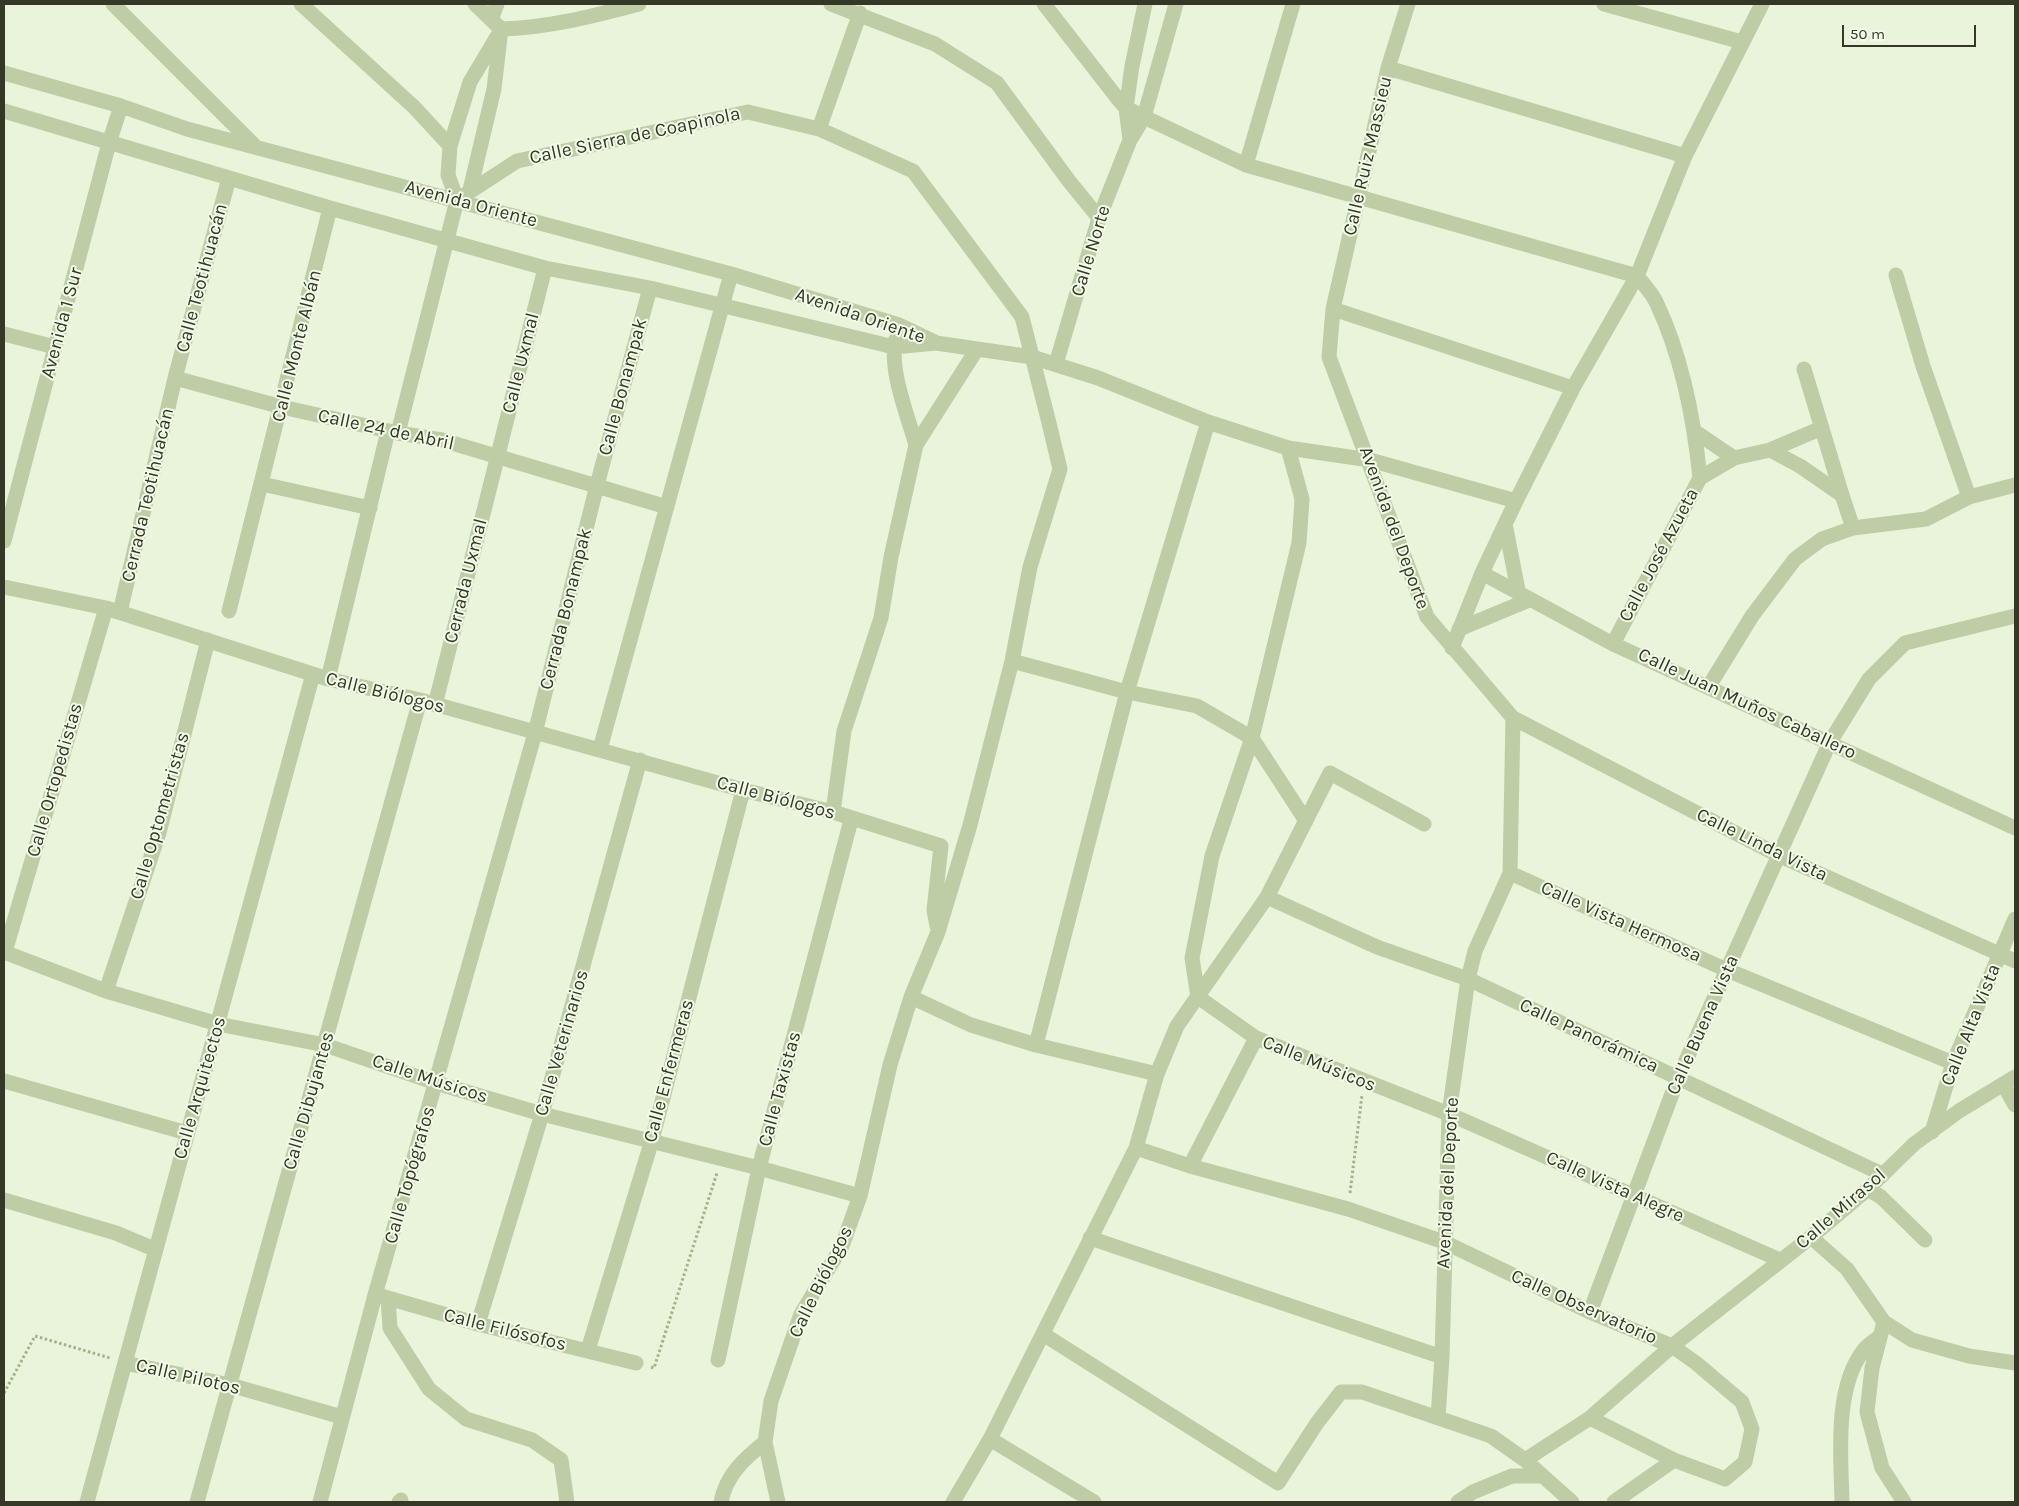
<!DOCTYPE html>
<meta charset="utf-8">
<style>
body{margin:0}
#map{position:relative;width:2019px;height:1506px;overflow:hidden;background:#e9f4db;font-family:Karla,sans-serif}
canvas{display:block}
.frame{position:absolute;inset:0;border:5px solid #353827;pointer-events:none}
.scale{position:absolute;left:1842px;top:25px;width:134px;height:22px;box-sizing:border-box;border:2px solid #353827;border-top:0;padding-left:6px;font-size:15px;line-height:18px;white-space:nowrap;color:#353827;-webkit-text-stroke:4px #f2fbe8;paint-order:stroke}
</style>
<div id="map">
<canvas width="2019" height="1506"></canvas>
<div class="frame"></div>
<div class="scale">50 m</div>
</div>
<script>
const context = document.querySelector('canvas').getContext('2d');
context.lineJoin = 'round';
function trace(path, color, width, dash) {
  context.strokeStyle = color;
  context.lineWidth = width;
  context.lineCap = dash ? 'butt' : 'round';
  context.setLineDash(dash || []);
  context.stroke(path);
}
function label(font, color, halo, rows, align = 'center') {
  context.font = font + ' Karla,sans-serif';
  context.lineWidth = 4;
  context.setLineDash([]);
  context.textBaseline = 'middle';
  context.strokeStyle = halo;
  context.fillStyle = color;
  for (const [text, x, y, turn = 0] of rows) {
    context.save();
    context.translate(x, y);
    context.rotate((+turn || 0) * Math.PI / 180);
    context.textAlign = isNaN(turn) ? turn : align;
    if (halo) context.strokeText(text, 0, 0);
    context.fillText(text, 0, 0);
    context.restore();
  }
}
trace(new Path2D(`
 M1350,1193L1362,1095
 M651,1367L654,1368L717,1173
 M4,1393L35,1336L110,1358`), '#a4b18a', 3, [2.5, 2.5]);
trace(new Path2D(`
 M113,4L255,146
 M301,4L414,107L450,146L448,175L457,200
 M475,4L501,29C547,28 594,16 639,4
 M831,4L935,44L997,83L1069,181L1099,218
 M1044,4L1118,99L1126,108L1144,117L1246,165L1637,276C1644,285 1653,294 1657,304C1682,357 1694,419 1700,478
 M1408,4L1388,68L1333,309L1329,357L1427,617L1513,718L1510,873L1475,951L1468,979L1449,1114L1442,1357L1438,1418
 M1604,4L1742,42
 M491,20L497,4
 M1388,68L1685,156
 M4,73L121,106L187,129L731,274L899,325L935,342
 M4,111L330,208L545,268L650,288L894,347L936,343L1032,357L1098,378L1208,422L1288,448L1370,460L1516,501
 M819,129L860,13
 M1130,140L1126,108L1132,66L1145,4
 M450,146L470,82L498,35
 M1246,165L1293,4
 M470,190L494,89L501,29
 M457,200L517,161L748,112L819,129L913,171L1022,317L1049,423L1060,469L1030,567L1012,661L970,825L938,932L911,997L890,1065L860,1196L842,1246L801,1314L771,1401L765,1442L778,1502
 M1896,275L1923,366L1969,497
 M1333,309L1573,388
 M4,334L55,347
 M896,339C888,367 908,417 916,445
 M1056,364L1099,218L1130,140L1144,117L1176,4
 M1804,369L1842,495
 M175,378L282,407L398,433L442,440L667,507
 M1694,431L1734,458
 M398,433L457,200
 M1288,448L1302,499L1299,543L1252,738L1212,856L1192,958L1198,997L1256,1038L1449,1114L1780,1260
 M1770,450L1800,466L1842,495L1853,528
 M262,484L370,508
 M1505,524L1519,595
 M4,541L109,143L121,106
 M1482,573L1613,644L2015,828
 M4,587L106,608L328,679L420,700L743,790L833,812L941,846L934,910L937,926
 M229,611L330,208
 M120,612L175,378L229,178
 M1459,629L1529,600
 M1613,644L1700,478L1734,458L1770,450L1822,428
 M1452,648L1482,573L1516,501L1573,388L1637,276L1685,156L1762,4
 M1012,661L1127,692L1197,706L1252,738L1306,821
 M328,679L388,431
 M1709,686L1752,616L1795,559L1822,539L1853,528L1926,519L1969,497L2015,485
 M435,705L545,268
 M1513,718L1780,856L2015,961
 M600,749L731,274
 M833,812L844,731L881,618L891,557L916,445L977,349
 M1510,873L1727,970L1953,1063
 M1267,897L1377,947L1468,979L1882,1174
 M4,952L106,991L218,1024L325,1045L436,1083L542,1114L759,1168L860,1196
 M5,952L106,608
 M106,991L159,833L208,640
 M911,997L971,1025L1036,1045L1157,1074
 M1036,1045L1127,692L1208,422
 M4,1081L187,1133
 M2003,1084L2015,1105
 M1932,1132L1953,1063L2015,919
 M1136,1148L1190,1166L1348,1209L1444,1242L1590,1312L1672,1346L1696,1363L1742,1402L1752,1429L1745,1462L1725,1479L1674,1460L1590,1418
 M1190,1166L1256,1038
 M1868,1189L1881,1197L1925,1240
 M4,1200L116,1233L154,1249
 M1811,1237L1847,1269L1884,1322L1912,1340L1969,1356L2015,1363
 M1090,1238L1442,1357
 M381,1296L478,1324L636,1363
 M388,1298L390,1328L429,1389L466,1419L532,1440L561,1460L567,1502
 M1590,1312L1678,1078L1830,742L1869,679L1905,643L2015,616
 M1884,1322L1872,1368L1867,1412L1882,1468L1904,1502
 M478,1324L542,1114L640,760
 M1043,1334L1278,1483L1317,1423L1341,1392H1362L1491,1436L1525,1460L1572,1502
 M588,1350L652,1140L743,790
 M718,1360L759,1168L851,820
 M125,1363L230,1385L342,1417
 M990,1439L1094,1502
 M1525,1460L1590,1418L1672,1346L1811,1237L1868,1189L1914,1144L1959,1111L2015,1077
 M87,1502L313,674
 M197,1502L420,700
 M320,1502L375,1295L535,733L597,485L650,288
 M399,1502L401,1500
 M721,1502C726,1475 744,1459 765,1442
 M953,1502L990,1439L1136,1148L1157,1074L1177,1026L1267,897L1330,773L1424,824
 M1458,1502L1473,1492L1512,1476H1541
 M1614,1502L1674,1460
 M1842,1502C1841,1457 1834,1389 1863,1351C1867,1345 1875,1341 1880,1336`), '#bfcda6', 15);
label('19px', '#353827', '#f2fbe8', [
 ["Calle Sierra de Coapinola",635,136,-12],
 ["Calle Ruiz Massieu",1368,156,-77],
 ["Avenida Oriente",471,204,15],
 ["Calle Norte",1091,251,-73],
 ["Calle Teotihuacán",202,278,-75],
 ["Avenida Oriente",860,316,19],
 ["Avenida 1 Sur",62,323,-75],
 ["Calle Monte Albán",297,346,-76],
 ["Calle Uxmal",521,363,-76],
 ["Calle Bonampak",623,387,-75],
 ["Calle 24 de Abril",386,430,12],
 ["Cerrada Teotihuacán",148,495,-77],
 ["Avenida del Deporte",1394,528,70],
 ["Calle José Azueta",1659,555,-62],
 ["Cerrada Uxmal",466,581,-76],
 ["Cerrada Bonampak",566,609,-76],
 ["Calle Biólogos",385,693,14],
 ["Calle Juan Muños Caballero",1747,704,25],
 ["Calle Ortopedistas",55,780,-74],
 ["Calle Biólogos",776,798,15],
 ["Calle Optometristas",160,816,-74],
 ["Calle Linda Vista",1762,845,26],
 ["Calle Vista Hermosa",1621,922,24],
 ["Calle Buena Vista",1703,1025,-66],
 ["Calle Alta Vista",1971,1025,-68],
 ["Calle Panorámica",1589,1036,25],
 ["Calle Veterinarios",562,1043,-74],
 ["Calle Músicos",1319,1064,22],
 ["Calle Enfermeras",669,1071,-75],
 ["Calle Músicos",430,1079,18],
 ["Calle Arquitectos",200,1088,-74],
 ["Calle Taxistas",780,1089,-75],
 ["Calle Dibujantes",309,1101,-74],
 ["Calle Topógrafos",410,1175,-74],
 ["Avenida del Deporte",1448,1183,-87],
 ["Calle Vista Alegre",1615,1187,24],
 ["Calle Mirasol",1841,1209,-41],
 ["Calle Biólogos",821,1282,-64],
 ["Calle Observatorio",1584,1307,24],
 ["Calle Filósofos",505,1330,14],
 ["Calle Pilotos",188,1377,13]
]);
</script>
